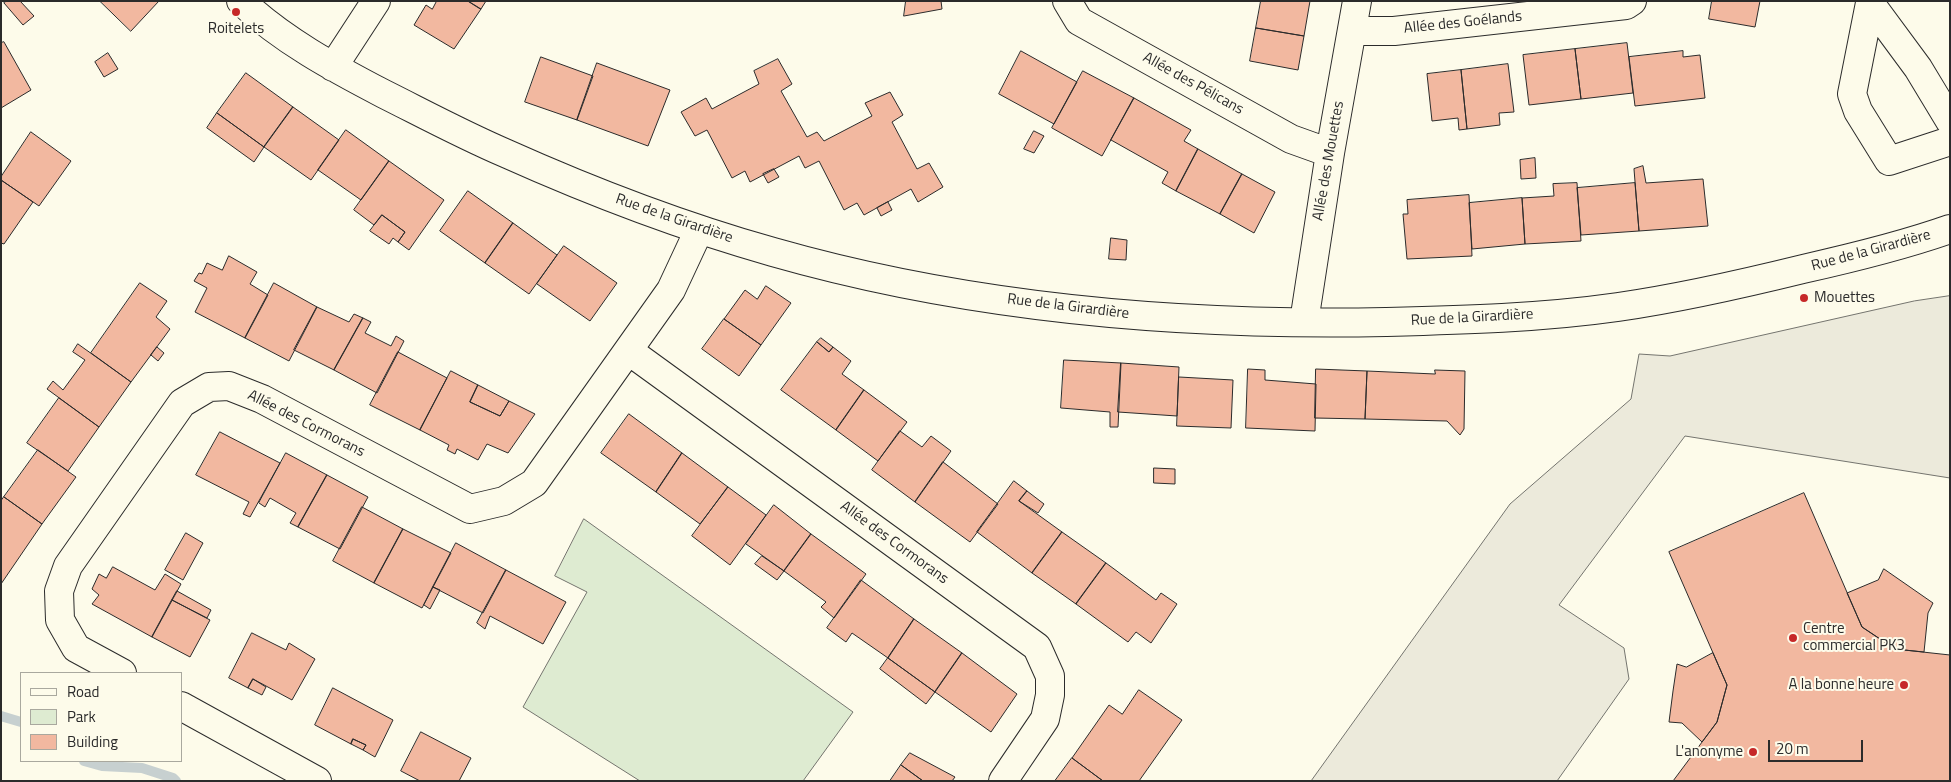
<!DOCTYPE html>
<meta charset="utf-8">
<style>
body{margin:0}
#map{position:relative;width:1951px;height:782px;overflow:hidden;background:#fdfbea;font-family:"Titillium Web",sans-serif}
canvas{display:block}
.frame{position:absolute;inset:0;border:2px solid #2b2b2b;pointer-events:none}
.legend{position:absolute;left:20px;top:672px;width:162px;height:90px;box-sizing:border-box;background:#fdfbea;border:1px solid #a9a89e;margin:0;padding:6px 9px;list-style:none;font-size:15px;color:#2b2b2b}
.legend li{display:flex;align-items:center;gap:10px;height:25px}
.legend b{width:25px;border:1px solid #a9a89e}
.scale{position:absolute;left:1768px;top:740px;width:95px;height:22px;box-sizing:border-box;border:2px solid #2b2b2b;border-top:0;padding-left:6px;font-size:15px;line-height:18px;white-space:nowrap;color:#2b2b2b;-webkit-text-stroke:4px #fdfbea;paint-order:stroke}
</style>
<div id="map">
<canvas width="1951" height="782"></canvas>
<div class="frame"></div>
<ul class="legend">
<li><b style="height:6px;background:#fdfbea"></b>Road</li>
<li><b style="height:14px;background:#deebd1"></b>Park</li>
<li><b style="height:14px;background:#f2b8a0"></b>Building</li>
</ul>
<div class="scale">20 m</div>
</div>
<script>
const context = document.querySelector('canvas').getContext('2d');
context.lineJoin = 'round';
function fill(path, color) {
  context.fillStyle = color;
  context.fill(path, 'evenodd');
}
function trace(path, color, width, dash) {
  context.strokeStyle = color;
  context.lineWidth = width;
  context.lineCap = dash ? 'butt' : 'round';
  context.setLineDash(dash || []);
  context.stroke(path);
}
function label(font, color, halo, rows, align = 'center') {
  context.font = font + ' "Titillium Web",sans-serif';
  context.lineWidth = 4;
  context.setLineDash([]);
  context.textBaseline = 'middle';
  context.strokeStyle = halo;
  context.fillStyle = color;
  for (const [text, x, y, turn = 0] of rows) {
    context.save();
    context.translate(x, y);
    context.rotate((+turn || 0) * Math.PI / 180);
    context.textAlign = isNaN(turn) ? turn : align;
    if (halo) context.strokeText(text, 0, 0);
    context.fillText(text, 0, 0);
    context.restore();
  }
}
const green = new Path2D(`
 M584,519L853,712L803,781H640L523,707L587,592L555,576Z`);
fill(green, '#deebd1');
trace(green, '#74746e', 1);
const parking = new Path2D(`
 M1950,296V478L1685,436L1559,605L1624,648L1629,679L1557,781H1311L1510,504L1631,399L1639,354L1670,356L1914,301Z`);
fill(parking, '#eceadb');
trace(parking, '#74746e', 1);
trace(new Path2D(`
 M1,716L21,722
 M84,761L102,766L142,768L173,778L176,781`), '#c7d0d0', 10);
const building = new Path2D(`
 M7,1H20L34,16L23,25L4,3Z
 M100,1H159L131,31Z
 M437,1H468L481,9L454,49L414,25L426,5L432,9Z
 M468,1H486L481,9Z
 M906,1H941L942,9L904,16Z
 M1261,1H1310L1304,36L1256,28Z
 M1712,1H1760L1755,27L1709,19Z
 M1256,28L1304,36L1298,70L1250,61Z
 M4,42L31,90L1,108V43Z
 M1627,43L1633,93L1581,99L1575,49Z
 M1575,49L1581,99L1529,105L1523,55Z
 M1021,51L1077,82L1054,124L999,94Z
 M1683,51V57L1700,55L1705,98L1635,106L1629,57Z
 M108,53L118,69L104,77L95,62Z
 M541,57L593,76L577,120L525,102Z
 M778,59L792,84L781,91L807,137L817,132L824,141L872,116L865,103L890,92L903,115L892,122L917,169L929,163L943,187L918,202L911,189L864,215L857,203L844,210L819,161L805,168L799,156L750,182L745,171L732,178L707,130L695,136L681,112L706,98L712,109L759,84L754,71Z
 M597,63L670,90L648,146L577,120Z
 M1508,64L1514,112L1499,113L1500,125L1467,129L1461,70Z
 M1461,70L1467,129L1459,130L1458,118L1432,121L1427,74Z
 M1083,71L1134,98L1102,156L1052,128Z
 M246,73L293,107L264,147L217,113Z
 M1134,98L1191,130L1184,141L1198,149L1176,191L1162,183L1168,172L1111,140Z
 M293,107L339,140L311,180L264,147Z
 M217,113L264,147L254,162L207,128Z
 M346,130L389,161L361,200L318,170Z
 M1034,131L1044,136L1034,153L1024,149Z
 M31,132L71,161L39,206L1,180V177Z
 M1198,149L1242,174L1220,214L1176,191Z
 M1535,158L1536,178L1521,179L1520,160Z
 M389,161L444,200L409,250L398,242L405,232L382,215L374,225L354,210Z
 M1643,166L1646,183L1703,179L1708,226L1639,231L1634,169Z
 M774,169L779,177L768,183L763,174Z
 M1242,174L1275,192L1254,233L1220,214Z
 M1,180L33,202L4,244L1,243Z
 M1577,183L1581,241L1525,244L1522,198L1554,196L1553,184Z
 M1635,183L1639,231L1581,235L1577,188Z
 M468,191L513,223L485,263L440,231Z
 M1469,195L1472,256L1407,259L1403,214H1408L1407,200Z
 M1522,198L1525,244L1472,249L1469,203Z
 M888,202L892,210L881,216L877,208Z
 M382,215L405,232L398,242L393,238L389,244L370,231Z
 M513,223L557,255L529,294L485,263Z
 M1111,238L1127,240L1126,260L1109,259Z
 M564,246L617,283L590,321L537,284Z
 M229,256L257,272L250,284L268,295L245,338L195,312L207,288L194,281L199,273L202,274L207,263L222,270Z
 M140,283L167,301L156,317L170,329L131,382L91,353Z
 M274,283L317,307L289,361L245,338Z
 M766,286L791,303L761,345L724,319L745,290L757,299Z
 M317,307L349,322L354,314L363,318L334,370L294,350Z
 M363,318L371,322L365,333L391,346L396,336L404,341L377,393L334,370Z
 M724,319L761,345L739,376L702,349Z
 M821,338L833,347L829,352L817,342Z
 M817,342L829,352L833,347L851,361L842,374L864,390L836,430L781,390Z
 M78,344L131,382L99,427L47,389L53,381L63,390L85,360L73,352Z
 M157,347L164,353L158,361L151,355Z
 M398,352L447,378L420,430L370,405Z
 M1064,360L1121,363L1118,427H1110V412L1061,408Z
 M1121,363L1179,367L1177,416L1118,412Z
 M1248,369L1265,370V380L1316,384L1315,431L1246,428Z
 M1316,369L1367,371L1365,419L1315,418Z
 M1435,370L1465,371L1464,429L1460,435L1447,421L1365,419L1367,371L1435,374Z
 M451,371L478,385L470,402L500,416L509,401L535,414L508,453L487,444L478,460L457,449L455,454L447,450L449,445L420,430Z
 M1179,377L1233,380L1231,428L1177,426Z
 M478,385L509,401L500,416L470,402Z
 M864,390L907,422L878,461L836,430Z
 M59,398L99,427L68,471L27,443Z
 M629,414L682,453L656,492L601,453Z
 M900,431L922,447L931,436L951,451L915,502L872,470Z
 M220,432L280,463L250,517L243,514L249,502L196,475Z
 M38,450L76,477L42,524L4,497Z
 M286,453L327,475L298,527L290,523L296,513L270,498L265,507L259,503Z
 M682,453L728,487L700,524L656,492Z
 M943,462L998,504L970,542L915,502Z
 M1154,468L1175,469V484L1154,483Z
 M327,475L368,497L340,549L298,527Z
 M1014,481L1027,491L1019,501L1062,532L1032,573L977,532Z
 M728,487L766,515L730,565L692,536Z
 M1027,491L1044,504L1038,513L1019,501Z
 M1804,493L1862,627L1895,649L1950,655V781H1673L1717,722L1727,685L1669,552Z
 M4,497L42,524L1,584V501Z
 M774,505L811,534L784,571L746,544Z
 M362,507L403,529L374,583L333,561Z
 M403,529L451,553L422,608L374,583Z
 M1062,532L1106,563L1076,604L1032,573Z
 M186,533L203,543L183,580L165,570Z
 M811,534L866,574L834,618L821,607L826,602L784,571Z
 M456,543L506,570L483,613L433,587Z
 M762,556L784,571L777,580L755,564Z
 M1106,563L1156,600L1161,593L1177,604L1151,643L1136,632L1128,642L1076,604Z
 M113,567L155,590L165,574L181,584L152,637L92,604L99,595L92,589L99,574L106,578Z
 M1884,569L1933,603L1928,613L1924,652L1895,649L1862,627L1847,593L1878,580Z
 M506,570L566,602L543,644L490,616L485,629L477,623Z
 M861,580L914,619L888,658L852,633L846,642L827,628Z
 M433,587L440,590L430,609L424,605Z
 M177,591L211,610L207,618L172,600Z
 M172,600L210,620L190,657L152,637Z
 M914,619L962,653L935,692L888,658Z
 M252,633L286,650L289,643L315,659L292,700L253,679L248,688L229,678Z
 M962,653L1017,694L991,732L935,692Z
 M1713,653L1727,685L1717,722L1702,742L1682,723L1669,722L1673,691L1677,664L1686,667Z
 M888,658L935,692L926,704L880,669Z
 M253,679L266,687L262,695L248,688Z
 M333,688L393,720L375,757L363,750L366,745L353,739L351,744L315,725Z
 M1139,690L1182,720L1139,781H1103L1072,758L1109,705L1122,714Z
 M421,732L471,758L459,781H420L401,771Z
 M353,739L366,745L363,750L351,744Z
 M910,753L955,777L952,781H923L901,765Z
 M1072,758L1103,781H1055Z
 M901,765L923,781H890Z`);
fill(building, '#f2b8a0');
trace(building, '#2b2b2b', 1);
const minor = new Path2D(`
 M241,1C282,40 334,68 384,94C424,114 463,135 505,153C592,192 681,226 773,252C969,308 1183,326 1386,322C1463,320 1541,318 1618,307C1681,298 1742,284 1803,269C1852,258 1902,246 1950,229
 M1067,1L1079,21L1291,139L1330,153
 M1871,1L1870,3L1918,68L1950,121
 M1870,3L1852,94L1858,111L1889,161L1950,141
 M1352,31H1394L1626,5L1632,1
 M333,67L376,1
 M1304,322L1330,153L1357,1
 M629,351L1037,647L1050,676V695L1045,719L1003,781
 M122,673L76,648L60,620L59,591L68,566L182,403L209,387L229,386L262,399L470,509L504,501L534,483L671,290L699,230
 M181,706L317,781`);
trace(minor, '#2b2b2b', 30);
trace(minor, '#fdfbea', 28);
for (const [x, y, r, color] of [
 [236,12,5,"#c62828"],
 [1804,298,5,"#c62828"],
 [1793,638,5,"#c62828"],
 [1904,685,5,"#c62828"],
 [1753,752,5,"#c62828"]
]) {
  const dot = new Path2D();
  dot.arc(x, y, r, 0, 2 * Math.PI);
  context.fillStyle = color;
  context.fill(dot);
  trace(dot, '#fdfbea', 2);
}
label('15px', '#2b2b2b', '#fdfbea', [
 ["Allée des Goélands",1463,23,-6],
 ["Allée des Pélicans",1193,84,29],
 ["Allée des Mouettes",1329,161,-80],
 ["Rue de la Girardière",674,219,19],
 ["Rue de la Girardière",1871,251,-15],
 ["Rue de la Girardière",1068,307,7],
 ["Rue de la Girardière",1472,318,-3],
 ["Allée des Cormorans",306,424,27],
 ["Allée des Cormorans",894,543,36]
]);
label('15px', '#2b2b2b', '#fdfbea', [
 ["Roitelets",236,29,"center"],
 ["Mouettes",1814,298],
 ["Centre",1803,629],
 ["commercial PK3",1803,646],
 ["A la bonne heure",1894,685,"right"],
 ["L'anonyme",1743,752,"right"]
], 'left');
</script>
